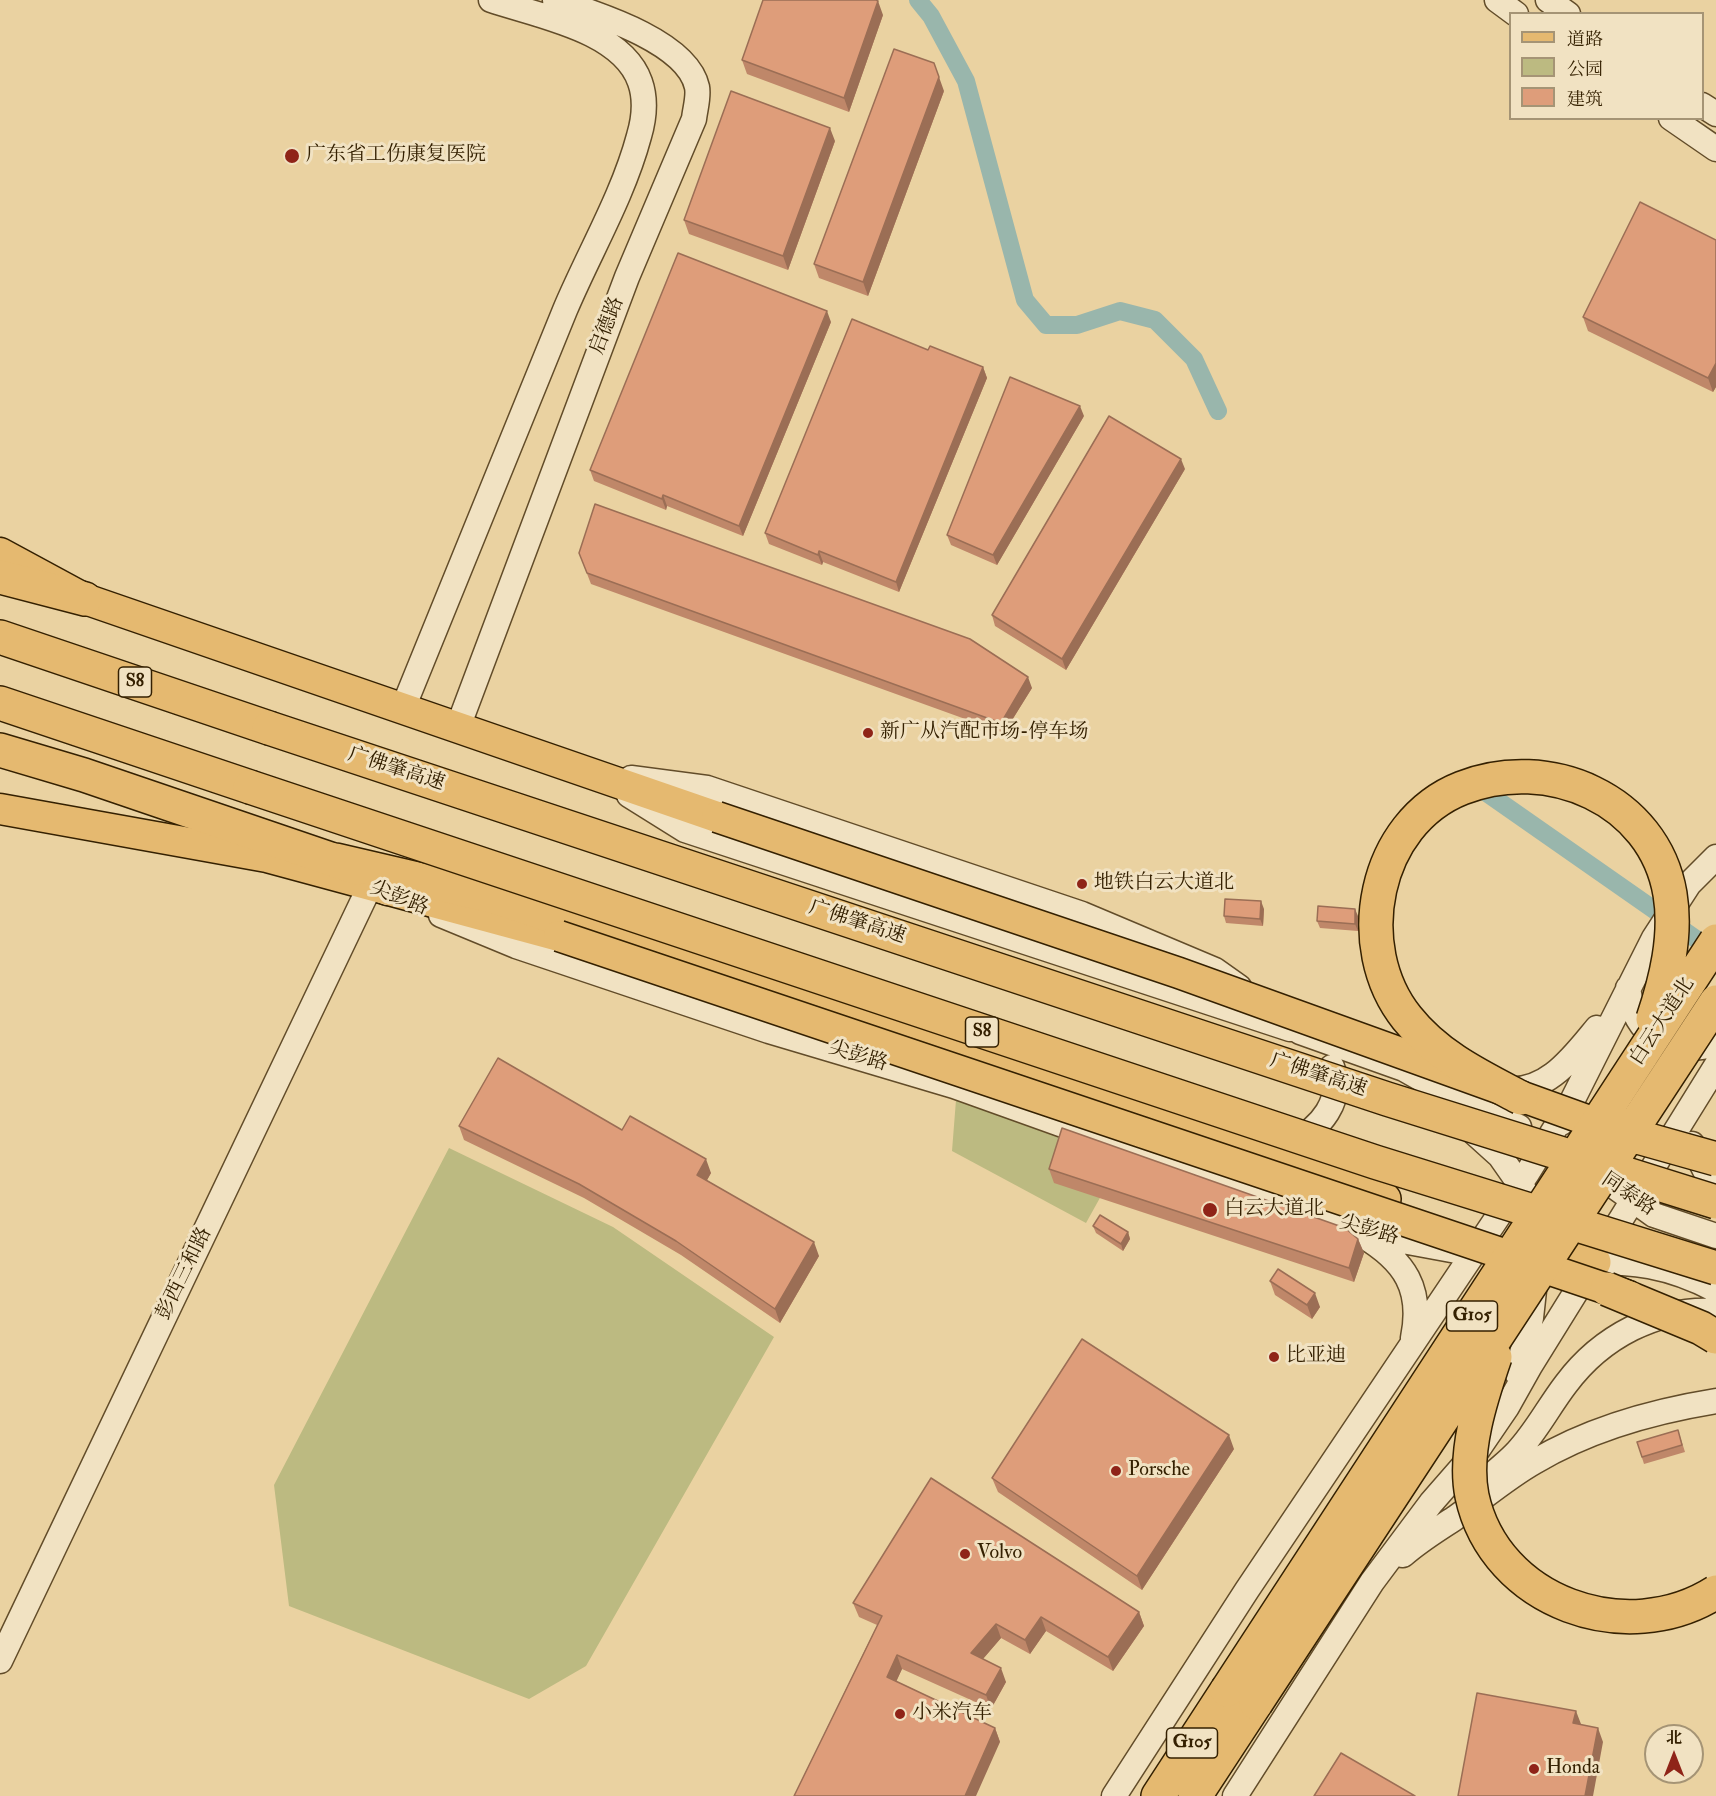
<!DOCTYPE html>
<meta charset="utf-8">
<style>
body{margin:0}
#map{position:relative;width:1716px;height:1796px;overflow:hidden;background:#ead2a1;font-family:"IM FELL Double Pica","Noto Serif SC",serif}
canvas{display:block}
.legend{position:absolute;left:1509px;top:12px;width:195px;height:108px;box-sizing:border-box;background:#f1e2c2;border:2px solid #a59475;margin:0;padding:8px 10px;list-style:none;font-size:18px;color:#342001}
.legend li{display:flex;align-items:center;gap:12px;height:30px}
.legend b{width:30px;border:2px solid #a59475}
.north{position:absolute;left:1644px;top:1724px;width:60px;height:60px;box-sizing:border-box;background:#f1e2c2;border:2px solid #a59475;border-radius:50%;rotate:0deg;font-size:16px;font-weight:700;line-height:24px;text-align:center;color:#342001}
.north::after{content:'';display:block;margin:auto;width:21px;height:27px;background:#8f2418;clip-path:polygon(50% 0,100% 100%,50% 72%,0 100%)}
</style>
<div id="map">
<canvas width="1716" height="1796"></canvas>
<ul class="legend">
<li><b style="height:8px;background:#e5b970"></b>道路</li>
<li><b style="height:16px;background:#bcba81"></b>公园</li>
<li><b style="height:16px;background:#de9d7a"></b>建筑</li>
</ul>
<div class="north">北</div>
</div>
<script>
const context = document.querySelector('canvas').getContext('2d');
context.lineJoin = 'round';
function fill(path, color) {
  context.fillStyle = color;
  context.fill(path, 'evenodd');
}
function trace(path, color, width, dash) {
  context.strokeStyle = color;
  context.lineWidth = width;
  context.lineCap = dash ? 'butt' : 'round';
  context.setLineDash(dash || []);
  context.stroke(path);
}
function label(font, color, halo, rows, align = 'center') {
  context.font = font + ' "IM FELL Double Pica","Noto Serif SC",serif';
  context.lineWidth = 6;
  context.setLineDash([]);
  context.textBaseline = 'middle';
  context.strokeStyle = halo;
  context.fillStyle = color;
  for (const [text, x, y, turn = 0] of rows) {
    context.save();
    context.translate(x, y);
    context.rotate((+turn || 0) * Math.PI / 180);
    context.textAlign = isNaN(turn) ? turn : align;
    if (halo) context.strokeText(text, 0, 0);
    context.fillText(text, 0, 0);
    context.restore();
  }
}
fill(new Path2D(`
 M956,1100L1121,1160L1086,1223L952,1151Z
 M449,1148L613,1227L774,1337L586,1666L529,1699L289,1606L274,1485Z`), '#bcba81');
trace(new Path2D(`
 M918,0L931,16L966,81L1025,300L1046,325H1077L1120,311L1155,320L1194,359L1218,411
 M1474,784L1716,953`), '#99b6ac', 18);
const minor = new Path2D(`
 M1497,0L1516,14
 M1548,0L1568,14
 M1702,105L1716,114
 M1671,118L1716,149
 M403,708C457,576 511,443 565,310C589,253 623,196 639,136C644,119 646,99 640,82C622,30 538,16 491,0
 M458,727L627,277L694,119C695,109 699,97 697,87C687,41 594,13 555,0
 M631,778L707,788L1082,914L1215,970L1239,987
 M629,795L685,830L1290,1029
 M441,915L516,946L769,1031L954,1086L1345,1226L1408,1242L1473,1254
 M1628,988C1635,1036 1669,1057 1716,1044
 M1276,1015L1300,1032L1404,1069L1448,1094L1519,1127
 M1503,1089C1546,1095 1573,1057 1597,1028
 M1561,1123L1654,938L1689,884L1716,857
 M1469,1128L1500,1156L1528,1196
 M1292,1142C1320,1129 1345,1100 1332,1067
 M1692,1144L1716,1193
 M1590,1169L1654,1215L1716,1236
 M1363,1236C1405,1261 1423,1289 1413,1338
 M1579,1262C1633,1261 1668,1265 1716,1290
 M1517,1373L1531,1318L1535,1281
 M1490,1477C1499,1468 1509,1461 1517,1452C1536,1432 1549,1406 1566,1384C1601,1337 1657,1307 1716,1311
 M1403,1555C1420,1540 1437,1530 1455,1518C1482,1499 1506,1478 1534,1462C1589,1429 1654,1411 1716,1401
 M0,1661L370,886L387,893
 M1114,1796L1247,1590L1528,1172L1567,1109
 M1235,1796L1372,1582L1431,1503L1479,1448L1507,1407L1530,1366L1716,1066`);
const major = new Path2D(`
 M0,553L85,599L717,817
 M0,809L267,857L559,936`);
const highway = new Path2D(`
 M0,577L85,599
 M0,637L269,728
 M0,703L250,787
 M0,750L84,775L357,868
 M336,860L495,897L968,1058L1268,1156L1384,1199
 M1524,1245L1594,1262
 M1158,1796L1227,1690
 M1195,1796L1256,1703`);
trace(minor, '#624c29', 27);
trace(major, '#342001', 33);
trace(highway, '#342001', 36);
trace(minor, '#f1e2c2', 24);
trace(major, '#e5b970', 30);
trace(highway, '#e5b970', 33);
const majorBridge = new Path2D(`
 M717,817L1179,973L1620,1132
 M559,936L1631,1297`);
const highwayBridge = new Path2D(`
 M269,728L1387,1099L1716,1202
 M250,787L1375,1162L1716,1268
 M1521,1098C1479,1076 1437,1056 1407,1018C1350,947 1373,823 1462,788C1548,754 1654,799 1670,894C1677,936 1666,980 1653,1019
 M1613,1130L1716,1159
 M1607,1289L1701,1328L1716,1337
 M1495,1357C1481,1398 1463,1452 1472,1496C1495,1603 1627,1649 1716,1592
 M1227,1690L1716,941
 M1256,1703L1716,1002`);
trace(majorBridge, '#342001', 33, []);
trace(highwayBridge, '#342001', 36, []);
trace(majorBridge, '#e5b970', 30);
trace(highwayBridge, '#e5b970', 33);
fill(new Path2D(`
 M883,15L849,112L747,74L742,60Z
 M944,91L868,296L819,278L814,264Z
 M835,141L788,270L689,234L684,220Z
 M1716,240V387L1713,392L1588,331L1583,317Z
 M831,322L743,536L667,506L666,510L594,481L590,470Z
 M928,350L983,367L987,378L899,592L823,562L822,565L769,544L765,533Z
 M1084,416L997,565L951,545L947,535Z
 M1185,469L1066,670L995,626L992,615Z
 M579,553L1032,688L1004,733L591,584Z
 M1264,909L1263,926L1226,923L1224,916Z
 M1358,916V931L1320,928L1317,921Z
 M459,1126L622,1130L711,1173L707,1180L819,1256L780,1323L681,1255L584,1198L464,1140Z
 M1049,1169L1358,1239L1364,1253L1354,1282L1054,1183Z
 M1093,1226L1128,1232L1130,1239L1123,1251L1096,1233Z
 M1270,1281L1320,1307L1312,1319L1275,1295Z
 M1678,1430L1685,1452L1644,1464L1637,1442Z
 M1234,1449L1142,1590L998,1492L992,1478Z
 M853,1603L1139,1612L1144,1626L1113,1671L1046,1631L1030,1654L1001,1638L983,1659L1006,1682L991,1709L902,1669L896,1681L995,1728L1000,1742L794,1796L877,1625L859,1617Z`), '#bf8769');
fill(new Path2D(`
 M878,1L883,15L849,112L844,98Z
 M939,77L944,91L868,296L863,282Z
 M830,128L835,141L788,270L783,256Z
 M827,311L831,322L743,536L739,526Z
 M1716,363V387L1713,392L1708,378Z
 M983,367L987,378L899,592L896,582Z
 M1080,406L1084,416L997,565L993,555Z
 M1181,459L1185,469L1066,670L1062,659Z
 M663,495L667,506L666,510L662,499Z
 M819,551L823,562L822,565L818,555Z
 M1028,677L1032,688L1004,733L1001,723Z
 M1261,901L1264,909L1263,926L1260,919Z
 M1355,909L1358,916V931L1355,924Z
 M706,1159L711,1173L702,1189L697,1175Z
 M1128,1232L1130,1239L1123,1251L1121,1244Z
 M1358,1239L1364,1253L1354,1282L1349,1268Z
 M814,1242L819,1256L780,1323L775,1309Z
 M1315,1293L1320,1307L1312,1319L1307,1305Z
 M1229,1435L1234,1449L1142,1590L1137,1576Z
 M1139,1612L1144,1626L1113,1671L1108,1657Z
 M1041,1617L1046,1631L1030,1654L1025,1640Z
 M996,1624L1001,1638L976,1667L971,1653Z
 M897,1655L902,1669L892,1691L887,1677Z
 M1001,1668L1006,1682L991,1709L986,1695Z
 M1576,1711L1581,1724L1578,1737L1573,1723Z
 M995,1728L1000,1742L976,1796H965Z
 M1598,1728L1603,1742L1593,1796H1585Z`), '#9b6e55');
const building = new Path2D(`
 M763,0H876L878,1L844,98L742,60Z
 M894,49L934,63L939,77L863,282L814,264Z
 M731,91L830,128L783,256L684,220Z
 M1640,202L1716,240V363L1708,378L1583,317Z
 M678,253L827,311L739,526L663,495L662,499L590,470Z
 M852,319L928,350L930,346L983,367L896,582L819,551L818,555L765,533Z
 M1010,377L1080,406L993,555L947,535Z
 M1109,416L1181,459L1062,659L992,615Z
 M595,504L970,639L1028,677L1001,723L587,573L579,553Z
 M1225,899L1261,901L1260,919L1224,916Z
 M1318,906L1355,909V924L1317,921Z
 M498,1058L622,1130L630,1116L706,1159L697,1175L814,1242L775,1309L676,1241L579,1184L459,1126Z
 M1062,1128L1345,1228L1358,1239L1349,1268L1049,1169Z
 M1100,1215L1128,1232L1121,1244L1093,1226Z
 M1278,1269L1315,1293L1307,1305L1270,1281Z
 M1082,1339L1229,1435L1137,1576L992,1478Z
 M1678,1430L1682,1445L1642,1457L1637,1442Z
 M931,1478L1139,1612L1108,1657L1041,1617L1025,1640L996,1624L971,1653L1001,1668L986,1695L897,1655L887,1677L995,1728L965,1796H794L882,1616L853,1603Z
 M1477,1693L1576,1711L1573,1723L1598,1728L1585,1796H1458Z
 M1341,1753L1415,1796H1314Z`);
fill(building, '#de9d7a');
trace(building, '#9b6e55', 1.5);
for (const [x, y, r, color] of [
 [292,156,8,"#8f2418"],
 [868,733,6,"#8f2418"],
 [1082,884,6,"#8f2418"],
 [1210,1210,8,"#8f2418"],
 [1274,1357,6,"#8f2418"],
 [1116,1471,6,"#8f2418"],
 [965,1554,6,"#8f2418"],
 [900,1714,6,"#8f2418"],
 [1534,1769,6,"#8f2418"]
]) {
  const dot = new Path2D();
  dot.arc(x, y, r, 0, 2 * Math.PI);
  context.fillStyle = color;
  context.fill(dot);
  trace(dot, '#f1e2c2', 2);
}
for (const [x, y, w] of [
 [135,682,33],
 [982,1032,33],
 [1472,1316,51],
 [1192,1743,51]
]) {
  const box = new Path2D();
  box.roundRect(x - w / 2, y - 15, w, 30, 4.5);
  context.fillStyle = '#f1e2c2';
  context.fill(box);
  trace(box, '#342001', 1.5);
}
label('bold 18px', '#342001', null, [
 ["S8",135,682],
 ["S8",982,1032],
 ["G105",1472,1316],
 ["G105",1192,1743]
]);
label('20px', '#342001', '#f1e2c2', [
 ["广东省工伤康复医院",306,156],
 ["新广从汽配市场-停车场",880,733],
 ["地铁白云大道北",1094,884],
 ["白云大道北",1224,1210],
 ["比亚迪",1286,1357],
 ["Porsche",1128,1471],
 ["Volvo",977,1554],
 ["小米汽车",912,1714],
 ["Honda",1546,1769]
], 'left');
label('20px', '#342001', '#f1e2c2', [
 ["启德路",608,326,-69],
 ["广佛肇高速",396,770,18],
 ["尖彭路",399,899,22],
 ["广佛肇高速",857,923,18],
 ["白云大道北",1663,1022,-57],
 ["尖彭路",858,1057,17],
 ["广佛肇高速",1318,1076,18],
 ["同泰路",1628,1195,34],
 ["尖彭路",1369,1231,16],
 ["彭西三和路",185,1274,-64]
]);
</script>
